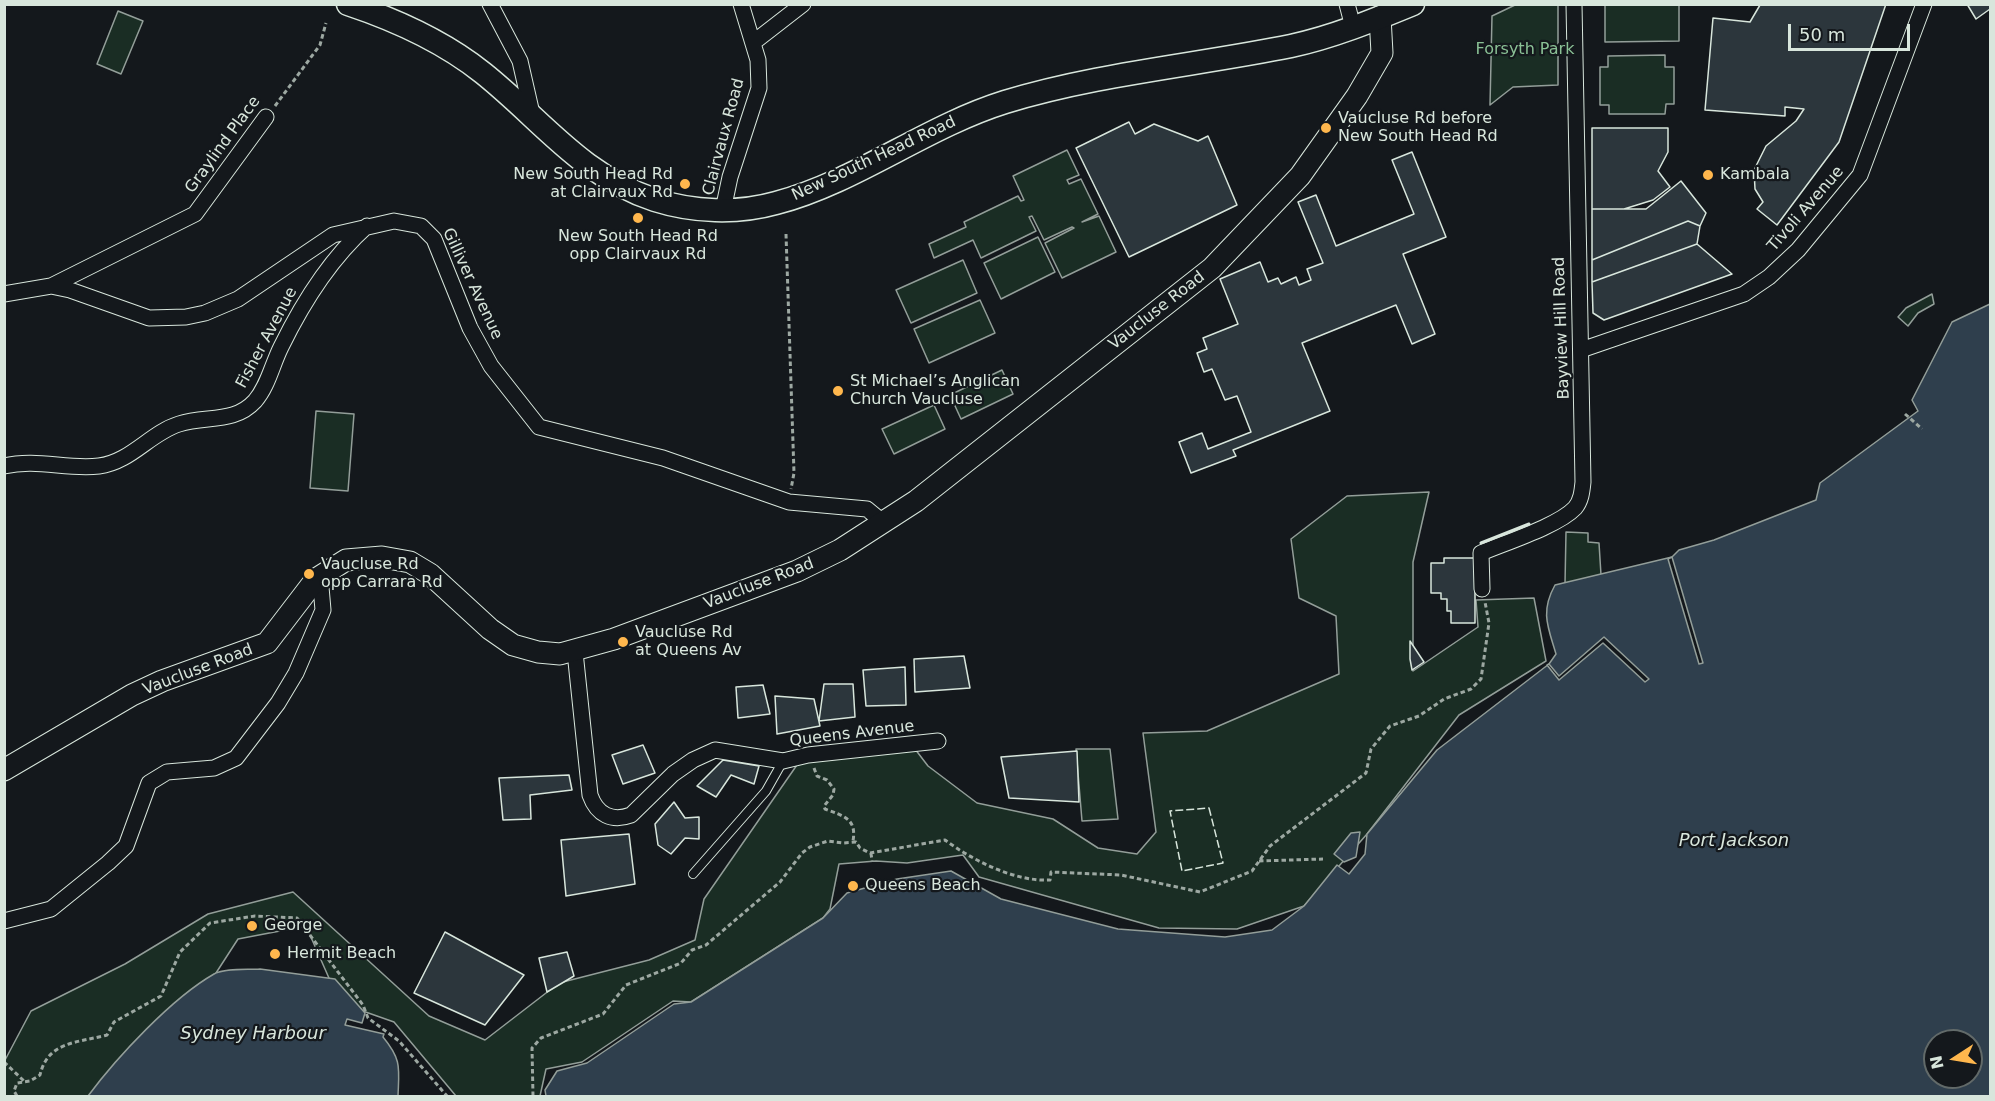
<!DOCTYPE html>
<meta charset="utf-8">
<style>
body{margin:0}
#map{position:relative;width:1995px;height:1101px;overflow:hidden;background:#14181c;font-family:"DejaVu Sans",sans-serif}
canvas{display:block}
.frame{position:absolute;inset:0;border:6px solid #d8e6dc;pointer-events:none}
.north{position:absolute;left:1923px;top:1029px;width:60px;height:60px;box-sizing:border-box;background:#14181c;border:2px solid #626a69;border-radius:50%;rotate:258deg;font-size:16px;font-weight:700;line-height:24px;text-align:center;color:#d8e6dc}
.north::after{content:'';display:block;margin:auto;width:21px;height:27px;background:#ffb74d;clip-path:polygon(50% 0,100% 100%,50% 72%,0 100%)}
.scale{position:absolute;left:1788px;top:24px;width:122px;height:27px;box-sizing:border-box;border:3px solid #d8e6dc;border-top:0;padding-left:8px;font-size:18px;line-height:21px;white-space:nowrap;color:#d8e6dc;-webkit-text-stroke:4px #14181c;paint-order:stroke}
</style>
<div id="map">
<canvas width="1995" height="1101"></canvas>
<div class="frame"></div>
<div class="north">N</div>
<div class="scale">50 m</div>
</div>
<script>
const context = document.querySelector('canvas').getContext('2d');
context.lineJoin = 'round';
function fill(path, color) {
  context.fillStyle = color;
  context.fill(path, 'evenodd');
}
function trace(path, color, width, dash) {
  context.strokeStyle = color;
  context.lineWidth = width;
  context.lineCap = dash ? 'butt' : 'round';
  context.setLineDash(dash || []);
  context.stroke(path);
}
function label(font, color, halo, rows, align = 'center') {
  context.font = font + ' "DejaVu Sans",sans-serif';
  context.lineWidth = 4.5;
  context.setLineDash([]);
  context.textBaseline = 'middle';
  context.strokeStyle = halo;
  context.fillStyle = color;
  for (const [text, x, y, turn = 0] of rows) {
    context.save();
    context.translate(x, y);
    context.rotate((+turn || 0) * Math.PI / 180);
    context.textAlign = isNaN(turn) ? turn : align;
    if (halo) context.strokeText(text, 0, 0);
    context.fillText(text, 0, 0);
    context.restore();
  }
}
const green = new Path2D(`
 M1515,5H1558V85L1513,87L1490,105L1492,16Z
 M1605,5H1679V41L1605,42Z
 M118,11L143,21L121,74L97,64Z
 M1665,55V67H1674V104H1666L1665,114H1609V105H1600V67H1608V56Z
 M1067,150L1079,175L1067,180L1069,184L1081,179L1098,214L1082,222L1099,216L1116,252L1062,278L1045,243L1074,228L1072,227L1044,240L1032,216L1029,217L1036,231L981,258L973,240L934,258L929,244L966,227L964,222L1018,196L1021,201L1024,200L1013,176Z
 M1038,237L1055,272L1001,299L984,263Z
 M963,260L977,293L911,323L896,290Z
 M1932,294L1934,304L1918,313L1908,326L1898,317L1906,308Z
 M980,300L995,333L929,363L914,329Z
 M1002,370L1013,394L961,419L950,395Z
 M934,405L945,429L894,454L882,429Z
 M316,411L354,414L348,491L310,488Z
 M1429,492L1413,562V671L1478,627L1476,600L1534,598L1546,661L1459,715L1367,834L1304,906L1237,929L1159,928L979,877L963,855L907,863L876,861L839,864L830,909L823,918L691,1002L673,1001L582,1062L546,1069L540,1096H456L394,1022L340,1003L306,926L238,939L216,973L173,1006L96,1096H5L4,1062L31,1011L125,964L208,914L293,892L429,1016L485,1040L559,983L649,960L695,940L704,899L799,762L915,749L928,766L977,803L1053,819L1098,848L1137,854L1156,832L1143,733L1207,731L1339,674L1336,616L1299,598L1291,539L1347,496Z
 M1566,532L1588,533V542L1599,543L1601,575L1565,584Z
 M1076,749H1110L1118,819L1082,821Z`);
fill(green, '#1a2d24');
trace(green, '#939e99', 1.5);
const water = new Path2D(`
 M1990,304V1096H546L545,1090L557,1071L587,1063L674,1004L691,1002L823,918L847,893L897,879L951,871L1001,899L1118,929L1225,937L1272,930L1304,906L1337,865L1349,874L1365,854L1367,834L1437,750L1549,664L1556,654C1548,627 1540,612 1555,585L1672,557L1679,550L1714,540L1816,500L1820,483L1918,411L1912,400L1952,322ZM1935,1041H1971V1077H1935Z
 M1360,832L1356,857L1344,862L1334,854L1351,833Z
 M260,969L335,979L365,1013L362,1023L347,1019L345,1025L384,1034L383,1037C402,1060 399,1068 398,1096H88C117,1057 172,998 214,974C225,968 247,970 260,969Z`);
fill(water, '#2f3f4d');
trace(water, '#939e99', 1.5);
const pier = new Path2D(`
 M1672,557L1703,663L1699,664L1668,559Z
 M1604,637L1649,679L1645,682L1603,643L1559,680L1547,665L1549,664L1559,676Z`);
fill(pier, '#14181c');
trace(pier, '#939e99', 1.5);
const building = new Path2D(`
 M1757,4H1886L1839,142L1777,225L1757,209L1763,202L1755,189L1754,170L1766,146L1796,121L1804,109L1785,107V116L1705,110L1713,18L1750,22L1760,5Z
 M1967,4H1990V9L1976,19Z
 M1129,122L1135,134L1154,124L1198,141L1208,136L1237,205L1129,257L1076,148Z
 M1592,128H1668V152L1658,171L1670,187L1653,200L1624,209H1592Z
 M1412,152L1446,237L1403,254L1435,334L1412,344L1396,305L1302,343L1330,411L1233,450L1236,456L1191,473L1179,442L1202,433L1208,449L1251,432L1237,396L1225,400L1212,369L1204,372L1197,353L1207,349L1203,338L1238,324L1220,279L1260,262L1268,282L1278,278L1281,284L1296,277L1299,285L1311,280L1307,269L1323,263L1298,202L1316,195L1336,246L1414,214L1392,160Z
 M1681,181L1706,213L1700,226L1688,221L1592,260V209H1646Z
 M1688,221L1700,226L1697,244L1592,282V260Z
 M1697,244L1732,274L1604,320L1593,313L1592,282Z
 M1444,558H1475V623H1451V611H1447V599H1441V593H1431V563H1444Z
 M1410,641L1424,662L1412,670L1410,659Z
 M964,656L970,688L915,692L914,659Z
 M905,667L906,705L866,706L863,670Z
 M824,684H853L855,717L819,721Z
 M763,685L770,714L738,718L736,687Z
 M775,696L814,699L820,726L777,734Z
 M643,745L655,773L623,784L612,755Z
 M1077,751L1079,802L1009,798L1001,757Z
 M723,760L759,766L754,784L731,775L716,797L697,786Z
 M569,775L572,790L530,795L531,819L503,820L499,778Z
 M674,802L685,818L699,817V839L685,838L671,854L658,845L655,824Z
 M629,834L635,884L566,896L561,840Z
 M445,932L524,975L485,1025L414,993Z
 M567,952L574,976L547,992L539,958Z`);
fill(building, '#2c363c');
trace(building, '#d8e6dc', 1.5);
const lane = new Path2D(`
 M693,874L766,791L783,761`);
const street = new Path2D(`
 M490,4L520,61L533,118
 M1347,4L1353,27
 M754,42L803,4
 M723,210L730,177L759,88L758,60L741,4
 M51,286L195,214L266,117
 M4,294L51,286L70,290L149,318L186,317L205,313L238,299L333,235L394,221L421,226L434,239L470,328L491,366L539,427L663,458L789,502L867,509L884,523
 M1581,350L1744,294L1769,277L1798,250L1860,175L1924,4
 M4,466C37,458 67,470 99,466C131,462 150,433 179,424C206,415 234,424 255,401C268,386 272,365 281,347C302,304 330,259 367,226
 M1482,589L1481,553C1504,543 1558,526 1575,508C1581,501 1582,492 1583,482L1574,4
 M575,652L590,795C597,815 612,822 631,815L673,774L693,760L715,750L783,761L808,755L938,741
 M4,921L51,909L108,863L126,846L149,783L167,772L214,768L236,758L278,703L296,673L323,610L321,587L316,579`);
const secondary = new Path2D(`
 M4,770L132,695L162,681L267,643L316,579L346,560L382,557L410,562L430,574L490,629L513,645L538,652L560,654L614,639L797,571L840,550L916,501L1212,268L1300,176L1357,96L1382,53L1380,17`);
const primary = new Path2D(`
 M348,4C396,20 443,41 483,73C542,120 580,175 655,200C693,212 737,214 776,203C856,182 925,127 1005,102C1096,74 1197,65 1291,46C1333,37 1374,20 1413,4`);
trace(lane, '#d8e6dc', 10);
trace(street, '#d8e6dc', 17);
trace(secondary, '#d8e6dc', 23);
trace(primary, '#d8e6dc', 25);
trace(new Path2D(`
 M275,106L320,45L326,23
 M786,234L794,473L791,489
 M1905,414L1922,429
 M814,768L817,776L827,780L834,789L833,795L824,806L825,809C843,816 857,818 853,841
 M871,853L872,861
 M1259,861L1323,859
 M4,1062L25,1082
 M17,1096L14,1091L17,1083L30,1081L40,1075C48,1041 77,1043 107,1035L114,1022L161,996L180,952L210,923L255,916L297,918L363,1005L368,1018L399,1041L447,1096
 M533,1096L532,1048L541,1038L603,1014L626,985L681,963L692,950L706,945L780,882L802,853L810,847L828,841L843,843L856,842L860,848L870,853L945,840C972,860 1015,882 1050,880L1051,872L1121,875L1200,892L1252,871L1270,846L1366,773L1371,749L1390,726L1419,716L1444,699L1471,689L1481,679L1489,623L1485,602`), '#9da8a2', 3, [4.5, 3]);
trace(lane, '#14181c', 8);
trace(street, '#14181c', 15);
trace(secondary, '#14181c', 21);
trace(primary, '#14181c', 22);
trace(new Path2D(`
 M1209,808L1223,863L1182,871L1170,811Z`), '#d8e6dc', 1.5, [8, 3]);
trace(new Path2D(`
 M1481,543L1529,524`), '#d8e6dc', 3);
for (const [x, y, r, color] of [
 [1326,128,6,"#ffb74d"],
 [1708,175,6,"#ffb74d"],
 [685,184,6,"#ffb74d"],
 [638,218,6,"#ffb74d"],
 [838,391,6,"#ffb74d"],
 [309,574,6,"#ffb74d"],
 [623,642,6,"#ffb74d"],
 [853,886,6,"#ffb74d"],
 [252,926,6,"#ffb74d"],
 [275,954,6,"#ffb74d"]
]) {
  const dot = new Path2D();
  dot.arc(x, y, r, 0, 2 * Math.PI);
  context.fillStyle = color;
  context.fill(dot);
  trace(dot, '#14181c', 2);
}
label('16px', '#8ac095', '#14181c', [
 ["Forsyth Park",1525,50]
]);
label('16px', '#d8e6dc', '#14181c', [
 ["Vaucluse Rd before",1338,119],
 ["New South Head Rd",1338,137],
 ["New South Head Rd",673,175,"right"],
 ["at Clairvaux Rd",673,193,"right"],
 ["Kambala",1720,175],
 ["New South Head Rd",638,237,"center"],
 ["opp Clairvaux Rd",638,255,"center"],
 ["St Michael’s Anglican",850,382],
 ["Church Vaucluse",850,400],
 ["Vaucluse Rd",321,565],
 ["opp Carrara Rd",321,583],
 ["Vaucluse Rd",635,633],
 ["at Queens Av",635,651],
 ["Queens Beach",865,886],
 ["George",264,926],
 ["Hermit Beach",287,954]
], 'left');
label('16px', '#d8e6dc', '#14181c', [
 ["Clairvaux Road",724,137,-75],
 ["Graylind Place",223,145,-54],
 ["New South Head Road",874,159,-25],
 ["Tivoli Avenue",1806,209,-49],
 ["Gilliver Avenue",472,284,65],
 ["Vaucluse Road",1157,311,-38],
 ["Bayview Hill Road",1562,328,-92],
 ["Fisher Avenue",267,338,-62],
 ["Vaucluse Road",759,584,-21],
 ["Vaucluse Road",198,670,-21],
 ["Queens Avenue",852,734,-7]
]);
label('italic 18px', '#d8e6dc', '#14181c', [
 ["Port Jackson",1734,841],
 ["Sydney Harbour",253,1034]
]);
</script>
